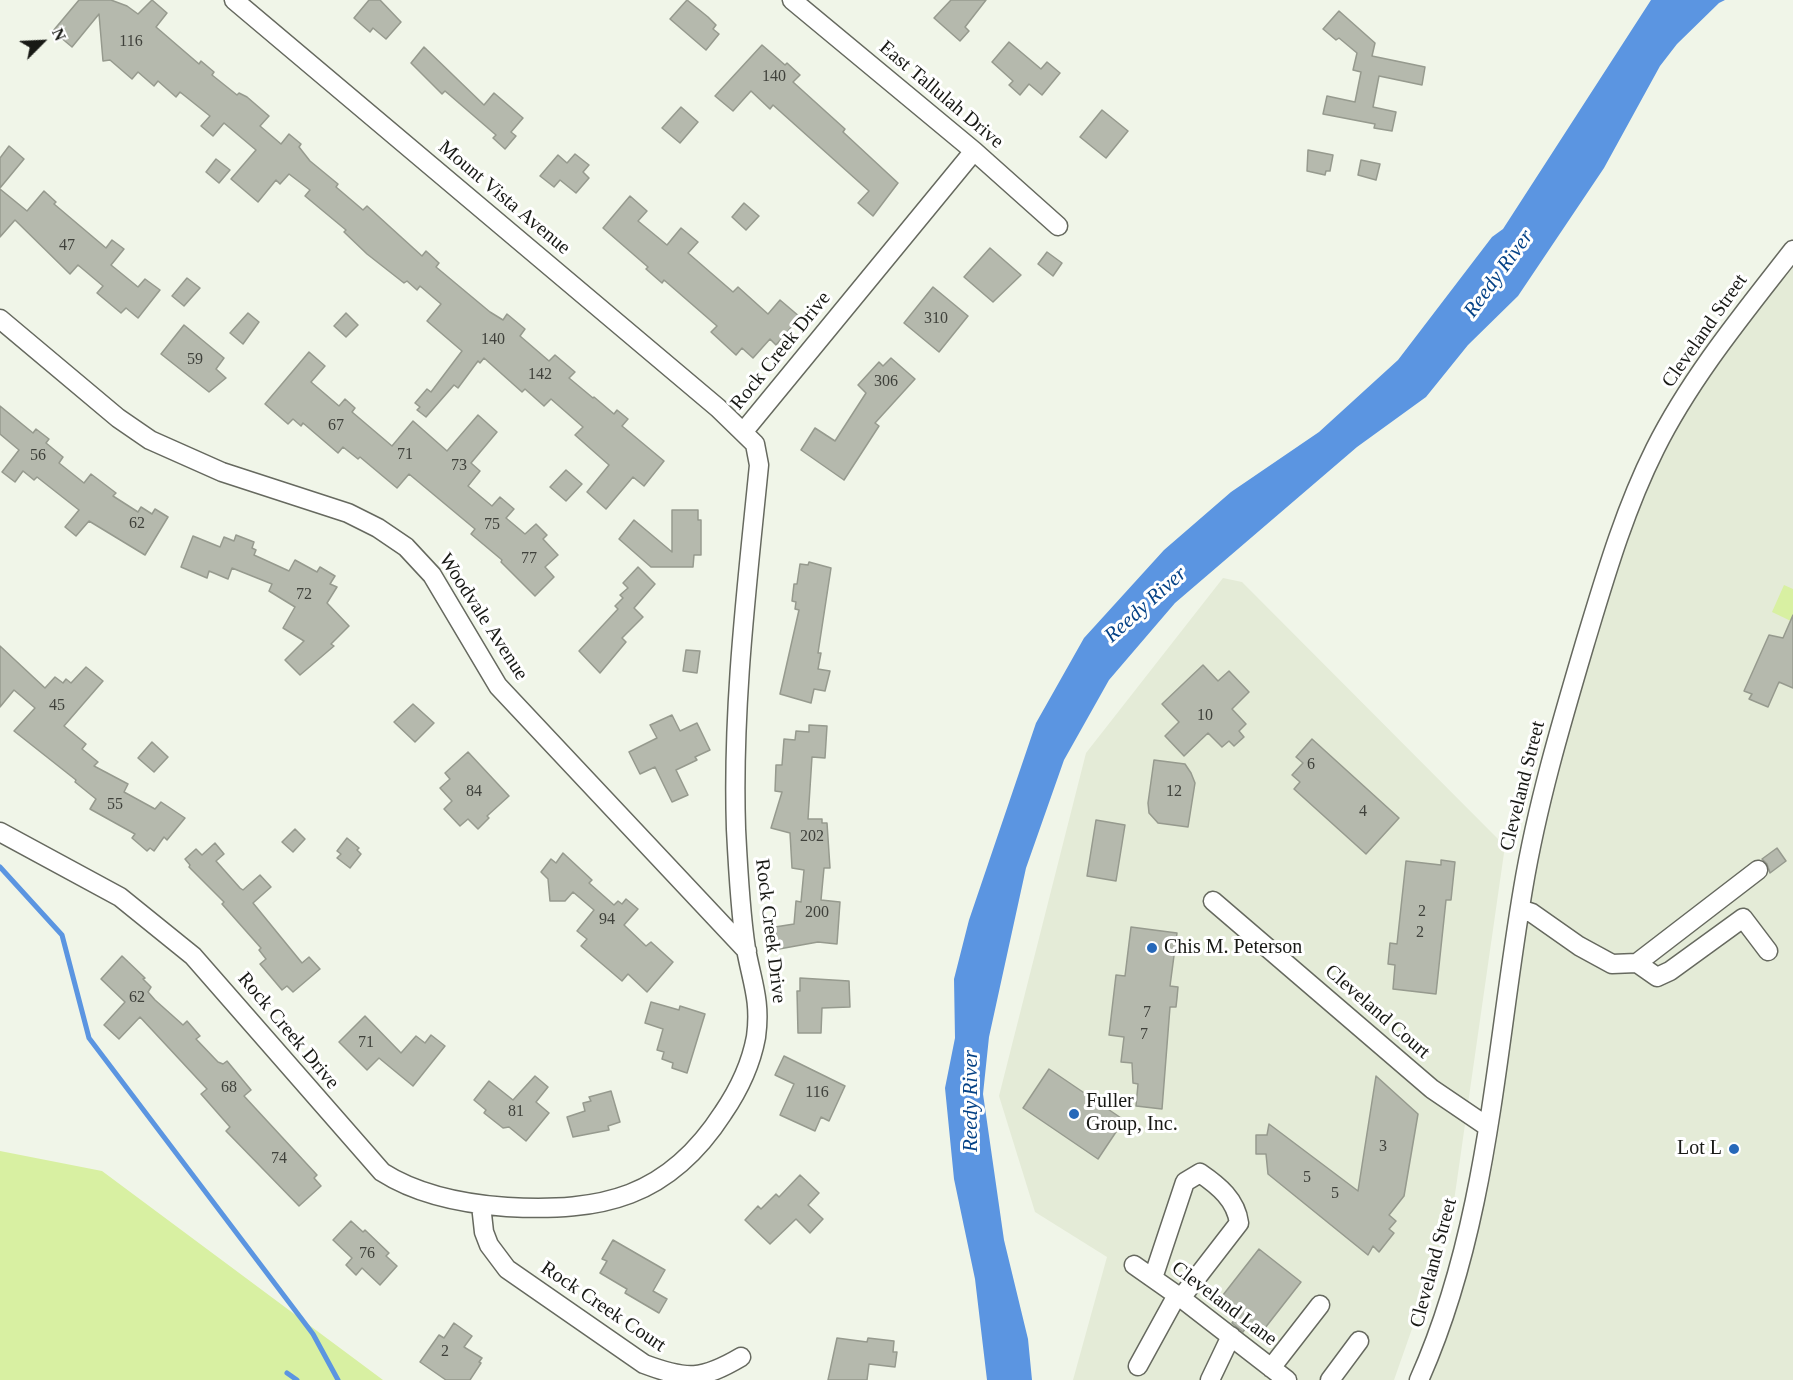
<!DOCTYPE html>
<style>
body{margin:0}
#map{position:relative;width:1793px;height:1380px;overflow:hidden;background:#f0f5e8;font-family:Georgia,serif}
canvas{display:block}
.north{position:absolute;left:12px;top:12px;width:60px;height:60px;-webkit-text-stroke:4px #fff;paint-order:stroke;rotate:66deg;font-size:16px;font-weight:700;line-height:24px;text-align:center;color:#181915}
.north::after{content:'';display:block;margin:auto;width:21px;height:27px;background:#181915;clip-path:polygon(50% 0,100% 100%,50% 72%,0 100%)}
</style>
<div id="map">
<canvas width="1793" height="1380"></canvas>
<div class="north">N</div>
</div>
<script>
const context = document.querySelector('canvas').getContext('2d');
context.lineJoin = 'round';
function fill(path, color) {
  context.fillStyle = color;
  context.fill(path, 'evenodd');
}
function trace(path, color, width, dash) {
  context.strokeStyle = color;
  context.lineWidth = width;
  context.lineCap = dash ? 'butt' : 'round';
  context.setLineDash(dash || []);
  context.stroke(path);
}
function label(font, color, halo, rows, align = 'center') {
  context.font = font + ' Georgia,serif';
  context.lineWidth = 6;
  context.setLineDash([]);
  context.textBaseline = 'middle';
  context.strokeStyle = halo;
  context.fillStyle = color;
  for (const [text, x, y, turn = 0] of rows) {
    context.save();
    context.translate(x, y);
    context.rotate((+turn || 0) * Math.PI / 180);
    context.textAlign = isNaN(turn) ? turn : align;
    if (halo) context.strokeText(text, 0, 0);
    context.fillText(text, 0, 0);
    context.restore();
  }
}
fill(new Path2D(`
 M1793,250V1380H1419L1458,1273L1537,813L1656,447Z
 M1223,578L1242,582L1505,846L1452,1215L1394,1380H1073L1107,1257L1035,1212L999,1096L1086,753Z`), '#e4ebd7');
fill(new Path2D(`
 M1784,585L1793,589V622L1772,612Z
 M0,1151L102,1171L383,1380H0Z`), '#d8f0a2');
fill(new Path2D(`
 M1651,0H1725L1719,3L1677,44L1660,66L1604,168L1518,296L1468,345L1426,397L1357,447L1175,603L1109,680L1064,760L1026,868L989,1037L983,1094L1004,1240L1028,1339L1032,1380H987L975,1279L954,1179L945,1088L955,1038L954,979L969,920L1036,723L1084,638L1164,550L1231,492L1319,432L1398,360L1492,237L1503,229Z`), '#5b95e1');
trace(new Path2D(`
 M0,867L62,935L89,1038L313,1334L338,1380
 M287,1373L297,1380`), '#5b95e1', 5);
const building = new Path2D(`
 M79,0H111L127,6L138,14L152,0L167,13L156,27L199,64L201,61L214,72L212,75L237,95L239,93L247,97L269,116L260,126L281,144L289,134L301,144L299,147L310,161L338,184L336,187L363,210L367,206L422,256L426,251L439,263L436,267L490,312L503,320L507,314L525,329L520,336L549,361L555,355L575,372L569,378L593,398L594,397L614,414L617,410L628,419L622,426L664,461L644,486L633,477L606,509L587,492L609,465L575,435L583,427L551,399L544,406L525,389L522,392L484,358L480,363L478,361L458,388L454,385L426,417L417,410L420,407L415,403L427,389L431,392L462,351L427,321L441,304L420,286L417,290L407,281L404,283L367,254L344,232L346,230L305,196L310,190L289,174L280,184L276,180L258,202L231,179L256,150L224,123L213,136L201,126L210,116L180,92L176,97L158,81L154,86L138,72L132,79L110,60L103,61L99,14L72,47L53,31Z
 M369,0H380L401,22L386,39L373,28L370,32L354,18Z
 M687,0L708,17L716,25L713,29L719,34L706,50L670,19Z
 M951,0H986L965,27L969,31L960,41L934,18Z
 M1339,11L1375,43L1372,56L1425,67L1422,85L1379,76L1373,107L1396,112L1392,131L1374,128L1375,124L1323,114L1327,96L1355,102L1361,72L1353,70L1357,53L1339,38L1336,40L1323,29Z
 M1009,42L1041,69L1047,62L1060,73L1042,95L1029,84L1020,95L1009,85L1013,81L992,62Z
 M762,45L785,65L787,63L800,75L793,82L845,129L843,132L898,183L873,216L858,203L869,191L773,105L770,109L751,91L733,111L715,96Z
 M424,47L484,105L494,93L523,118L511,132L516,136L505,149L493,138L496,135L445,91L442,94L411,63Z
 M681,107L698,122L680,143L662,128Z
 M1102,110L1128,131L1106,158L1080,137Z
 M9,146L24,159L0,188V158Z
 M1308,150L1333,155L1330,171H1326L1325,175L1307,171Z
 M575,154L589,165L583,172L589,178L576,193L560,180L554,187L540,176L558,155L567,163Z
 M216,159L230,170L219,183L206,172Z
 M1361,160L1380,164L1376,180L1358,175Z
 M0,189L27,211L44,191L56,202L54,204L106,248L112,240L124,249L111,265L138,287L145,279L160,290L138,318L126,308L121,313L97,293L103,286L78,265L70,274L15,220L0,237Z
 M630,196L647,211L638,221L667,245L681,228L698,242L688,253L733,292L738,287L768,314L780,300L800,317L776,345L770,339L753,358L742,348L736,355L711,332L717,326L664,280L662,283L646,269L648,267L603,228Z
 M744,203L759,216L746,230L732,217Z
 M990,248L1021,275L993,302L964,277Z
 M1047,252L1062,263L1053,276L1038,264Z
 M187,278L200,288L184,306L172,296Z
 M933,287L968,316L939,352L904,323Z
 M248,313L259,322L243,344L230,333Z
 M346,313L358,325L346,337L334,326Z
 M184,325L224,358L216,369L226,378L209,392L161,354Z
 M309,352L325,366L311,382L339,406L345,399L355,408L352,412L392,446L413,421L447,451L478,415L497,432L471,463L480,471L468,486L492,506L500,497L514,509L506,518L525,534L536,524L547,535L543,539L558,555L545,567L554,577L535,596L501,562L502,560L471,534L475,529L409,474L397,488L360,457L358,459L343,447L338,453L303,423L301,426L293,419L288,424L265,404Z
 M891,358L915,379L875,423L879,426L844,480L801,450L815,428L835,441L866,393L858,385L879,362L883,366Z
 M0,406L33,433L36,429L49,439L46,443L63,457L59,463L84,483L91,474L116,493L113,496L138,512L141,507L152,514L155,509L168,517L145,555L89,521L76,536L65,527L79,510L37,477L34,480L23,471L15,482L2,472L19,450L0,434Z
 M566,470L582,484L566,501L550,487Z
 M672,510H698V520H701V555H694L693,567H651L619,539L634,520L672,552Z
 M236,535L254,542L252,548L256,550L254,555L289,571L295,560L317,572L320,567L335,576L330,584L337,587L327,603L349,626L331,644L334,646L300,675L285,660L304,641L283,628L295,607L269,591L272,584L232,568L228,579L209,571L207,578L181,567L193,536L220,547L224,537L234,541Z
 M809,562L831,568L818,653H821L818,669L830,671L825,691L814,689L811,703L780,694L799,610L795,609L796,602L792,601L794,584H797L800,564L808,565Z
 M638,567L655,584L634,608L643,617L622,638L626,642L600,673L579,651L618,609L615,606L623,598L620,595L628,588L623,583Z
 M1793,615V688L1779,682L1768,707L1749,699L1752,694L1744,691L1769,635L1783,638Z
 M0,646L45,688L55,677L63,683L66,679L71,683L86,667L103,681L64,726L86,744L82,749L98,762L94,766L128,784L124,792L155,809L161,802L185,818L167,840L164,837L154,851L150,848L147,851L132,838L135,834L90,809L96,799L75,782L76,780L14,731L35,708L14,690L0,707Z
 M686,650L700,651L697,673L683,671Z
 M1203,665L1218,681L1229,671L1249,692L1232,709L1246,724L1239,731L1244,737L1234,746L1229,741L1222,747L1208,733L1184,756L1165,736L1179,722L1162,704Z
 M413,704L434,723L415,742L394,722Z
 M672,715L680,731L697,723L710,750L695,757L697,760L676,770L688,795L672,802L655,767L640,774L629,752L657,738L650,725Z
 M809,725L827,726L825,758L812,757L808,819H822V823H827L830,868H824L821,900L840,902L837,944L818,942L779,949L775,927L794,924L796,901L801,902L804,870L792,868L790,833L771,828L782,792L775,791L776,765H782L784,739L795,740L796,731L809,732Z
 M1312,739L1399,818L1366,854L1294,789L1300,782L1292,775L1303,763L1296,757Z
 M152,742L168,757L154,772L138,758Z
 M468,752L509,796L487,816L489,818L478,829L468,819L460,826L444,809L452,801L440,788L450,779L445,773Z
 M1154,760L1185,764L1191,773L1195,783L1188,827L1158,823L1149,813L1148,803Z
 M1096,820L1125,825L1116,881L1087,876Z
 M295,829L305,839L293,852L282,842Z
 M347,838L359,848L357,850L361,854L350,868L337,858L341,854L337,851Z
 M215,843L224,854L216,861L240,888L243,890L260,875L271,887L253,903L302,963L309,957L320,969L293,992L287,986L282,990L260,964L266,959L259,950L261,948L222,904L224,902L189,867L190,865L185,859L196,849L202,855Z
 M1777,848L1786,861L1770,873L1767,864L1762,859Z
 M563,853L592,880L589,883L614,905L618,901L622,904L626,899L638,909L624,925L646,946L651,942L673,962L647,992L628,974L622,981L581,946L587,939L577,931L594,910L573,892L565,901H550L548,879L541,872L551,859L556,863Z
 M1441,860L1455,862L1451,900H1446L1436,994L1393,989L1395,965L1388,964L1390,943L1397,944L1406,861L1441,865Z
 M1131,927L1177,933L1170,986L1178,987L1177,998L1176,1007H1170L1162,1109L1136,1106L1138,1084L1133,1083L1132,1063L1121,1062L1124,1037L1109,1035L1116,975L1125,976Z
 M122,956L145,978L143,979L151,987L148,992L155,1000L183,1025L187,1021L200,1036L196,1039L218,1062L223,1064L227,1061L251,1090L244,1096L317,1175L314,1178L321,1186L299,1206L226,1131L230,1127L201,1094L207,1089L140,1017L119,1039L104,1025L125,1002L101,979Z
 M800,978L849,981L850,1007L822,1008L821,1033H798L797,991H800Z
 M651,1002L679,1010L680,1006L705,1014L687,1073L672,1068L673,1063L662,1059L664,1052L657,1050L663,1029L645,1023Z
 M365,1016L401,1053L416,1036L425,1043L431,1035L445,1046L413,1086L379,1058L367,1070L339,1042Z
 M784,1056L845,1086L829,1121L821,1117L815,1131L780,1115L794,1084L775,1075Z
 M1049,1069L1124,1120L1098,1159L1023,1108Z
 M535,1076L548,1087L536,1102L549,1113L526,1141L509,1127L503,1128L484,1113L486,1110L474,1100L489,1081L513,1100Z
 M1376,1076L1418,1114L1404,1196L1389,1215L1396,1221L1389,1229L1394,1233L1379,1252L1373,1246L1368,1255L1268,1174L1266,1154H1256V1135H1267L1269,1124L1358,1191Z
 M611,1091L620,1122L608,1126L609,1130L573,1137L567,1117L585,1111L583,1103L591,1101L589,1097Z
 M800,1175L819,1193L808,1205L823,1219L810,1233L796,1219L770,1244L745,1220L758,1206L761,1209L776,1194L779,1197Z
 M351,1221L363,1232L365,1230L389,1253L386,1256L397,1266L380,1285L362,1268L356,1275L346,1265L352,1258L333,1240Z
 M613,1240L665,1270L653,1291L667,1299L659,1313L625,1293L627,1289L600,1273L607,1261L602,1259Z
 M1259,1249L1301,1282L1265,1328L1258,1323L1252,1332L1246,1327L1243,1332L1232,1323L1235,1319L1216,1304Z
 M454,1323L472,1336L464,1347L482,1358L479,1362L481,1363L470,1380H446L420,1362L439,1335L444,1338Z
 M837,1338L867,1342L868,1338L894,1341L893,1352H897L895,1367L869,1364L867,1380H828Z`);
fill(building, '#b5b9ad');
trace(building, '#969a8e', 1.5);
const minor = new Path2D(`
 M792,0L974,151L1058,226
 M0,319L118,418L150,440L222,472L348,513L378,528L406,547L432,575L498,686L747,951
 M744,431L974,151
 M0,832L120,897L193,956L382,1172C418,1195 465,1204 507,1207C602,1212 668,1198 723,1113C738,1091 751,1064 756,1037C761,1001 752,982 746,949C740,910 738,869 736,829C732,707 747,586 759,465L755,444L718,408L234,0
 M1213,901L1432,1089L1488,1127
 M1520,909L1532,913L1579,946L1612,964L1637,963L1758,870
 M1637,963L1657,977L1670,971L1743,918L1768,951
 M481,1205L484,1232L489,1245L507,1269L644,1364C687,1380 702,1380 741,1357
 M1134,1265L1181,1298L1287,1380
 M1153,1278L1185,1182L1200,1173C1219,1186 1236,1200 1239,1223L1181,1298
 M1138,1366L1177,1295
 M1271,1368L1320,1305
 M1210,1380L1231,1336
 M1330,1380L1359,1341
 M1419,1380C1488,1226 1495,1054 1523,889C1537,805 1561,724 1585,643C1605,577 1624,511 1655,449C1691,377 1744,313 1793,250`);
trace(minor, '#66695f', 21);
trace(minor, '#fff', 18);
for (const [x, y, r, color] of [
 [1152,948,6,"#2668b9"],
 [1074,1114,6,"#2668b9"],
 [1734,1149,6,"#2668b9"]
]) {
  const dot = new Path2D();
  dot.arc(x, y, r, 0, 2 * Math.PI);
  context.fillStyle = color;
  context.fill(dot);
  trace(dot, '#fff', 2);
}
label('16px', '#3f413b', null, [
 ["116",131,42],
 ["140",774,77],
 ["47",67,246],
 ["310",936,319],
 ["140",493,340],
 ["59",195,360],
 ["142",540,375],
 ["306",886,382],
 ["67",336,426],
 ["71",405,455],
 ["56",38,456],
 ["73",459,466],
 ["62",137,524],
 ["75",492,525],
 ["77",529,559],
 ["72",304,595],
 ["45",57,706],
 ["10",1205,716],
 ["6",1311,765],
 ["84",474,792],
 ["12",1174,792],
 ["55",115,805],
 ["4",1363,812],
 ["202",812,837],
 ["2",1422,912],
 ["200",817,913],
 ["94",607,920],
 ["2",1420,933],
 ["62",137,998],
 ["7",1147,1013],
 ["7",1144,1035],
 ["71",366,1043],
 ["68",229,1088],
 ["116",817,1093],
 ["81",516,1112],
 ["3",1383,1147],
 ["74",279,1159],
 ["5",1307,1178],
 ["5",1335,1194],
 ["76",367,1254],
 ["2",445,1352]
]);
label('20px', '#181915', '#fff', [
 ["East Tallulah Drive",941,95,40],
 ["Mount Vista Avenue",504,198,40],
 ["Cleveland Street",1705,331,-55],
 ["Rock Creek Drive",781,351,-51],
 ["Woodvale Avenue",483,617,57],
 ["Cleveland Street",1523,786,-76],
 ["Rock Creek Drive",770,931,83],
 ["Cleveland Court",1377,1012,41],
 ["Rock Creek Drive",288,1031,50],
 ["Cleveland Street",1434,1263,-75],
 ["Cleveland Lane",1224,1304,37],
 ["Rock Creek Court",603,1307,34]
]);
label('20px', '#181915', '#fff', [
 ["Chis M. Peterson",1164,948],
 ["Fuller",1086,1102],
 ["Group, Inc.",1086,1125],
 ["Lot L",1722,1149,"right"]
], 'left');
label('italic 21px', '#054286', '#fff', [
 ["Reedy River",1499,274,-54],
 ["Reedy River",1146,605,-42],
 ["Reedy River",971,1101,-90]
]);
</script>
